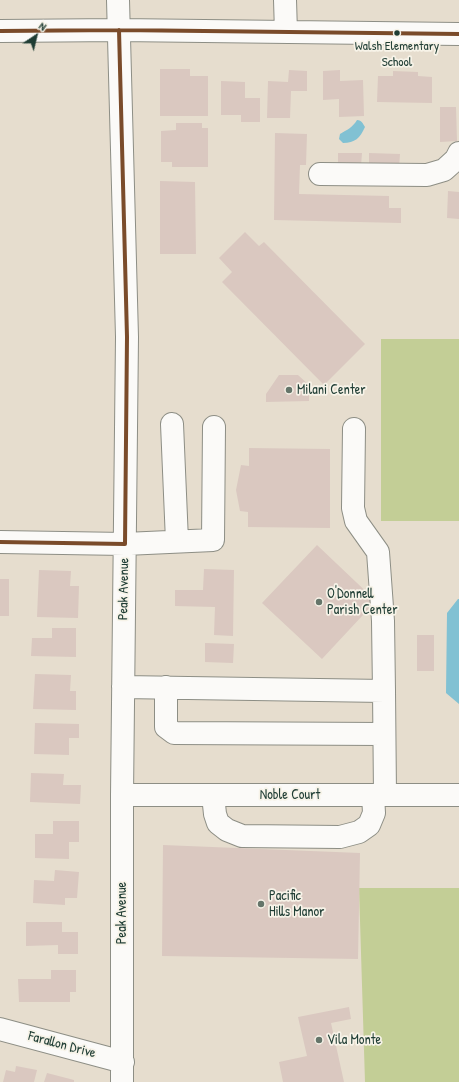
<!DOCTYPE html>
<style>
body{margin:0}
#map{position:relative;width:459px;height:1082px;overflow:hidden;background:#e6ddce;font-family:"Patrick Hand",sans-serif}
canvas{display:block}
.north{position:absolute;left:16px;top:16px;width:40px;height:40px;-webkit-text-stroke:3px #f7f3e8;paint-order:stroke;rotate:35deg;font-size:11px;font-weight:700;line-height:16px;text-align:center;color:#1f3d34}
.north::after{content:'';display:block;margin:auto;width:14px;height:18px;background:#1f3d34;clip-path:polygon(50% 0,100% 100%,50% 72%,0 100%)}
</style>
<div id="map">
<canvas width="459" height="1082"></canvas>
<div class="north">N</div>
</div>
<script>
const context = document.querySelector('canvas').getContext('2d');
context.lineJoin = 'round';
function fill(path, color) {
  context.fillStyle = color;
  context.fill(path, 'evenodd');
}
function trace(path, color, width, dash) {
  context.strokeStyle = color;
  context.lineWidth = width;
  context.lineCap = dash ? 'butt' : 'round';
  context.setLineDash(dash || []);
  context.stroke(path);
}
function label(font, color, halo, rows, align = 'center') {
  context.font = font + ' "Patrick Hand",sans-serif';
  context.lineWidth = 3.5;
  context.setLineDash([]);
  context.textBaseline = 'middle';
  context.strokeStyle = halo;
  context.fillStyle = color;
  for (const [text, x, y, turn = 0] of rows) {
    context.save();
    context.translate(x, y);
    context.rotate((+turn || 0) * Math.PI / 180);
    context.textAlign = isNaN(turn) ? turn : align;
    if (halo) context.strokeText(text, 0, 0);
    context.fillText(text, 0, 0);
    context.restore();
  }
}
fill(new Path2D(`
 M381,339H459V521H381Z
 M359,888H459V1082H365Z`), '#c3ce96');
fill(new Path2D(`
 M357,120C362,120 363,124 365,127C360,138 355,143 343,143L339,139L340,134C347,130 353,127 357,120Z
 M458,599H459V704L446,693L447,613Z`), '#81c1d3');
fill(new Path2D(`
 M160,69H190V76H208V116H160Z
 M289,70L307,71V91H291L290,118H267L268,81L288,82Z
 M340,70V81L363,80L364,116L339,117V99L323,100V71Z
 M393,71L418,72V76L432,77V103L377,102L378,76H393Z
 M221,81L245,82V98H260V122H241V115H221Z
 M440,107H456L457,141L440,142Z
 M176,123H202V128H208V167H172V162H161V131L176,130Z
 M275,133L307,134L306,165H300L299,194L389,196V208H401V223L274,220Z
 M338,153H362L361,166L338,165Z
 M369,153L400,154L399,168H369Z
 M160,181L195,182L196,254H160Z
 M448,191L459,192V219L447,218Z
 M245,232L259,246L264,242L365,344L324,385L222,282L232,272L219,258Z
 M279,375H298L309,385V401L266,402V394Z
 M249,448L330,449V528L248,527V512L240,511L236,490L241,465L249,466Z
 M317,545L376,601L322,659L262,603Z
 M204,569L234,570L233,636L214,635L215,607L175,606V590H203Z
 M39,570L71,571L70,586H79L78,618L37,617Z
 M0,579H9V616H0Z
 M52,628H76V657L31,656L32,638H52Z
 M417,635H434V671H417Z
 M205,643L234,644L233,663L205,662Z
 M35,674L71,675L70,691H76V710L33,709Z
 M35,723L79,724V738H69V755L34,754Z
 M31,773L64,774L63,785H81L80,804L30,802Z
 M53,821H79V842H69V859L35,858V834H53Z
 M163,845L360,853L358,959L162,956Z
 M55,870L79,872L77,898H65V905L33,903L34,880L54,881Z
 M26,922H62V932H78V954H58V945L26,946Z
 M51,970H76V992H70V1002H19L18,979H51Z
 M349,1007L351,1019L331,1023L344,1082H283L279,1062L307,1056L298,1017Z
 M16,1066L37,1070L34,1082H3L6,1070L15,1072Z
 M47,1073L74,1080V1082H44Z`), '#dac8c0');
const minor = new Path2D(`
 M118,0L127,337L122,795V1082
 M285,0L286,32
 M0,31L119,30L459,34
 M320,174L427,175L444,170L456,159L459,153
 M172,424L177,541
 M0,542L125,544L213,540L214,427
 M123,687L384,691L383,621L378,552L356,521L353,508L354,429
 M166,687V727L174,733L384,734
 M384,691L385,795
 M122,795H459
 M213,795L215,814L218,823L227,830L242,836L340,837L359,832L369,825L374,813L373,795
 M0,1029L123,1062`);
trace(minor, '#8d8e85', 24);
trace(minor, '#fbfaf8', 22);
trace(new Path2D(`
 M0,31L119,30L459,34
 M0,542L125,544L127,337L119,30`), '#7a4b2a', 4);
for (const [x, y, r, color] of [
 [397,33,3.5,"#1f3d34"],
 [289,390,4,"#65756a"],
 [319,602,4,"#65756a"],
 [261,904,4,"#65756a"],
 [319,1040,4,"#65756a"]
]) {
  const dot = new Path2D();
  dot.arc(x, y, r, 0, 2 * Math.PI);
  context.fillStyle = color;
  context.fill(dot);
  trace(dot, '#f7f3e8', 1.5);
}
label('13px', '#1f3d34', '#f7f3e8', [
 ["Walsh Elementary",397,47],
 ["School",397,63]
]);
label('14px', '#1f3d34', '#f7f3e8', [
 ["Milani Center",297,390],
 ["O'Donnell",327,594],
 ["Parish Center",327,610],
 ["Pacific",269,896],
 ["Hills Manor",269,912],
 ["Vila Monte",327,1040]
], 'left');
label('14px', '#1f3d34', '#f7f3e8', [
 ["Peak Avenue",124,589,-89],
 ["Noble Court",290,795],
 ["Peak Avenue",122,913,-90],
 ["Farallon Drive",62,1045,15]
]);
</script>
